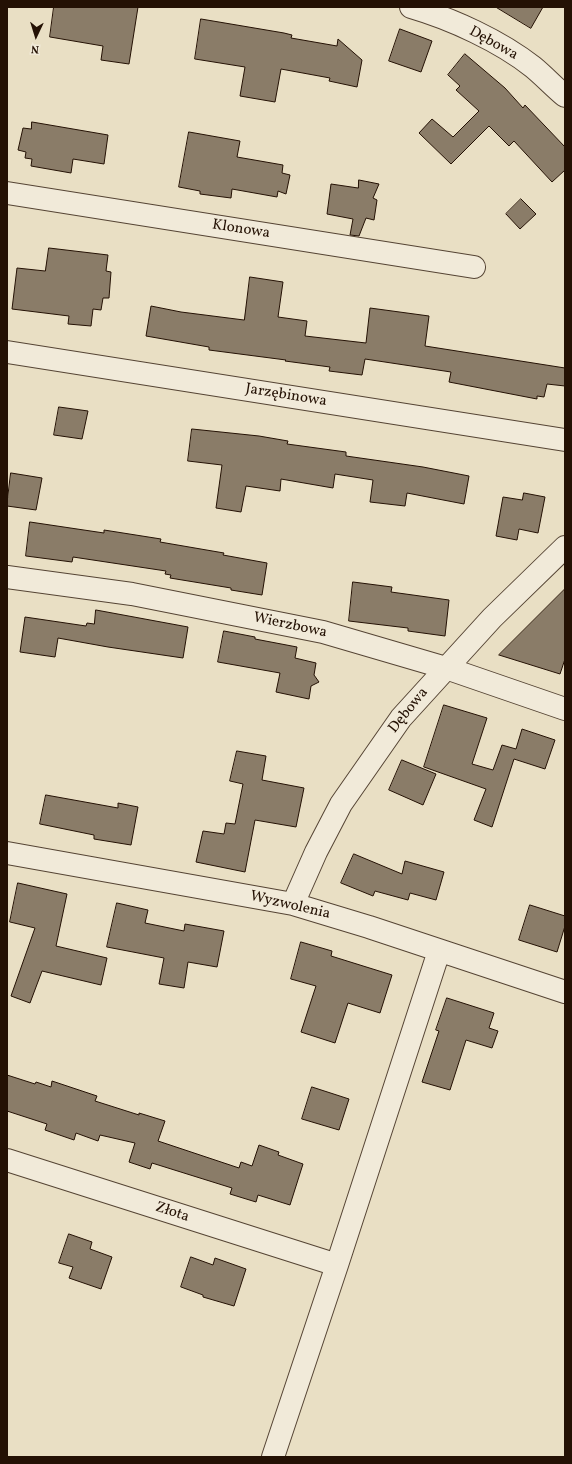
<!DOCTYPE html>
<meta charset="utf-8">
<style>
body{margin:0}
#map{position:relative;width:572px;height:1464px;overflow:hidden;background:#e9dfc4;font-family:Vollkorn,serif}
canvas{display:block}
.frame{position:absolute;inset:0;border:8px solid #241104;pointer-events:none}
.north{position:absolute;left:16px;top:16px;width:40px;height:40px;-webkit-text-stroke:3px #f1ead9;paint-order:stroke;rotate:184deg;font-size:11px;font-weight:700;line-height:16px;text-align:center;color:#241104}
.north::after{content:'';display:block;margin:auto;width:14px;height:18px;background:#241104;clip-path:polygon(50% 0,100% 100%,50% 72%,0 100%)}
</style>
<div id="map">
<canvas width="572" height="1464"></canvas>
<div class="frame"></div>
<div class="north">N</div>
</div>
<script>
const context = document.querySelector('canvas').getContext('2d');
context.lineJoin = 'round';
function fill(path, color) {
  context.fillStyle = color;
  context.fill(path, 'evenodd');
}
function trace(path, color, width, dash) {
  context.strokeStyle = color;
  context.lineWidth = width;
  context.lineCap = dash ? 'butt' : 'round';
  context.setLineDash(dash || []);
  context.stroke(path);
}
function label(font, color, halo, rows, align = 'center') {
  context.font = font + ' Vollkorn,serif';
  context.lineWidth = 3;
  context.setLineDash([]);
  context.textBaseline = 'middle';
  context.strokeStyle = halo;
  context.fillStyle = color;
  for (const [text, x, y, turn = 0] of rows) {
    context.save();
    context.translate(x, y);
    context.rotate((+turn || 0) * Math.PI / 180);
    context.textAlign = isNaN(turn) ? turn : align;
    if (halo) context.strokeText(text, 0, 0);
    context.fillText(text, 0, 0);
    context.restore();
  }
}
const building = new Path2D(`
 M54,7H138L129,64L101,60L103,46L50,37Z
 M496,7H543L531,28Z
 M201,19L284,33L292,35L291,38L337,46L338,39L362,60L357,87L329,81L330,78L281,69L275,102L240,96L245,67L195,59Z
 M400,29L432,41L421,72L389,61Z
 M465,54L505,88L523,108L525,105L565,147V170L552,182L514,141L509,146L489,126L451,164L419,133L432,119L453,137L479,111L456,90L460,86L448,75Z
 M32,122L108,135L104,164L73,159L71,173L31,166L32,159L25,158L26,152L18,150L23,128L31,129Z
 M189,132L240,141L237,157L283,165L282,173L290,175L286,194L278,191L277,197L232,189L231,198L200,194V191L179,187Z
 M359,180L379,184L373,198L377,200L374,220L366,218L359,236L350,235L353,219L327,214L331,184L358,188Z
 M521,199L536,214L520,229L506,214Z
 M49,248L108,255L106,271L111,272L109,298H103L101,310L93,309L91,326L68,324L69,316L12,309L17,268L45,271Z
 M250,277L283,282L278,317L307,321L305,336L366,343L370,308L429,316L425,346L565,368V386L547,384L544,397L537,396V399L449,382L451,372L365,359L362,375L329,371L330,367L285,361L286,360L209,350V347L146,336L151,306L181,312L244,320Z
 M59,407L88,411L82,439L54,435Z
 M192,429L259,436L288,441L287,444L346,452V456L423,467L469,476L464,504L407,493L405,506L370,502L373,480L335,474L333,488L281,479L280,491L246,486L241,512L216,508L222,465L188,461Z
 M11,473L42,478L36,510L7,506Z
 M524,493L545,497L538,533L519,529L517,540L496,536L503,497L522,500Z
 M30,522L104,533V530L161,539L160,542L224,553L223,555L267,563L262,595L231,590V588L170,578L171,575L165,574L166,571L73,557L72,562L26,556Z
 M353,582L392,587L391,592L449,600L445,636L408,631V628L349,621Z
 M565,589V659L560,674L499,655Z
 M96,610L188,627L183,658L108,647L58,638L55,657L20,652L25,617L86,626L87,623L94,624Z
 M224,631L255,637V639L297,647L295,658L316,663L314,675L319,682L311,686L309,699L276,692L280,673L218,662Z
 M444,705L487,718L472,764L493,770L502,745L516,749L522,729L555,740L545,769L514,759L492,827L474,820L486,789L424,767Z
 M237,751L266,756L262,780L304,788L296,827L255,820L245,872L196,862L203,831L224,834L226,823L235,824L243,784L230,781Z
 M402,760L436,774L423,805L389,790Z
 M46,795L118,808V803L138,807L131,845L94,839V835L40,824Z
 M354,854L402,874L405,861L444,872L436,900L410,893L408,900L375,891L373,896L341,883Z
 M18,883L67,894L56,946L107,958L101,985L42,971L30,1003L11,996L35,928L10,922Z
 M117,903L148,910L145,923L184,931L185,924L224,931L217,967L188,962L184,988L159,984L164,958L107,947Z
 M530,905L565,916V926L557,952L519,940Z
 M301,942L332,951L331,956L392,975L380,1013L348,1003L335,1043L301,1032L316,986L291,979Z
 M447,998L494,1013L489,1028L498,1031L492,1048L466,1040L450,1090L422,1082L439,1031L436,1030Z
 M7,1075L35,1084L36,1082L51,1087L52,1081L97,1096L95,1101L139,1115V1113L165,1121L158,1141L239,1168L241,1162L252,1166L259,1145L279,1152L278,1155L303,1164L290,1205L258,1195L256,1202L230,1194L232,1188L152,1163L150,1169L129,1162L135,1143L100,1135L98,1141L76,1133L74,1140L45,1130L47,1124L7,1111Z
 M312,1087L349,1099L339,1130L302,1119Z
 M69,1234L92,1242L90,1249L112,1257L101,1289L69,1278L73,1267L59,1263Z
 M191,1257L213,1265L215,1258L246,1269L234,1306L203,1297V1295L181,1287Z`);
fill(building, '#8a7c68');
trace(building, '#241104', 1);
const street = new Path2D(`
 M411,7C452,19 500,41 533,67C544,76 554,87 565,96
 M7,193L474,267
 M7,352L565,440
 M7,577L132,594L323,632L446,668L565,709
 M7,853L293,904L369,927L565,992
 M293,904L316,852L341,804L401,718L492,618L565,547
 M7,1160L337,1265
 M273,1457L337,1265L439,951`);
trace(street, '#554434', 24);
trace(street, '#f1ead9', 22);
label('15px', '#241104', '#f1ead9', [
 ["Dębowa",493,44,29],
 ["Klonowa",241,230,9],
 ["Jarzębinowa",286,396,9],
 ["Wierzbowa",290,626,12],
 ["Dębowa",409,711,-51],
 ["Wyzwolenia",290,906,13],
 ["Złota",172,1213,18]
]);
</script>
